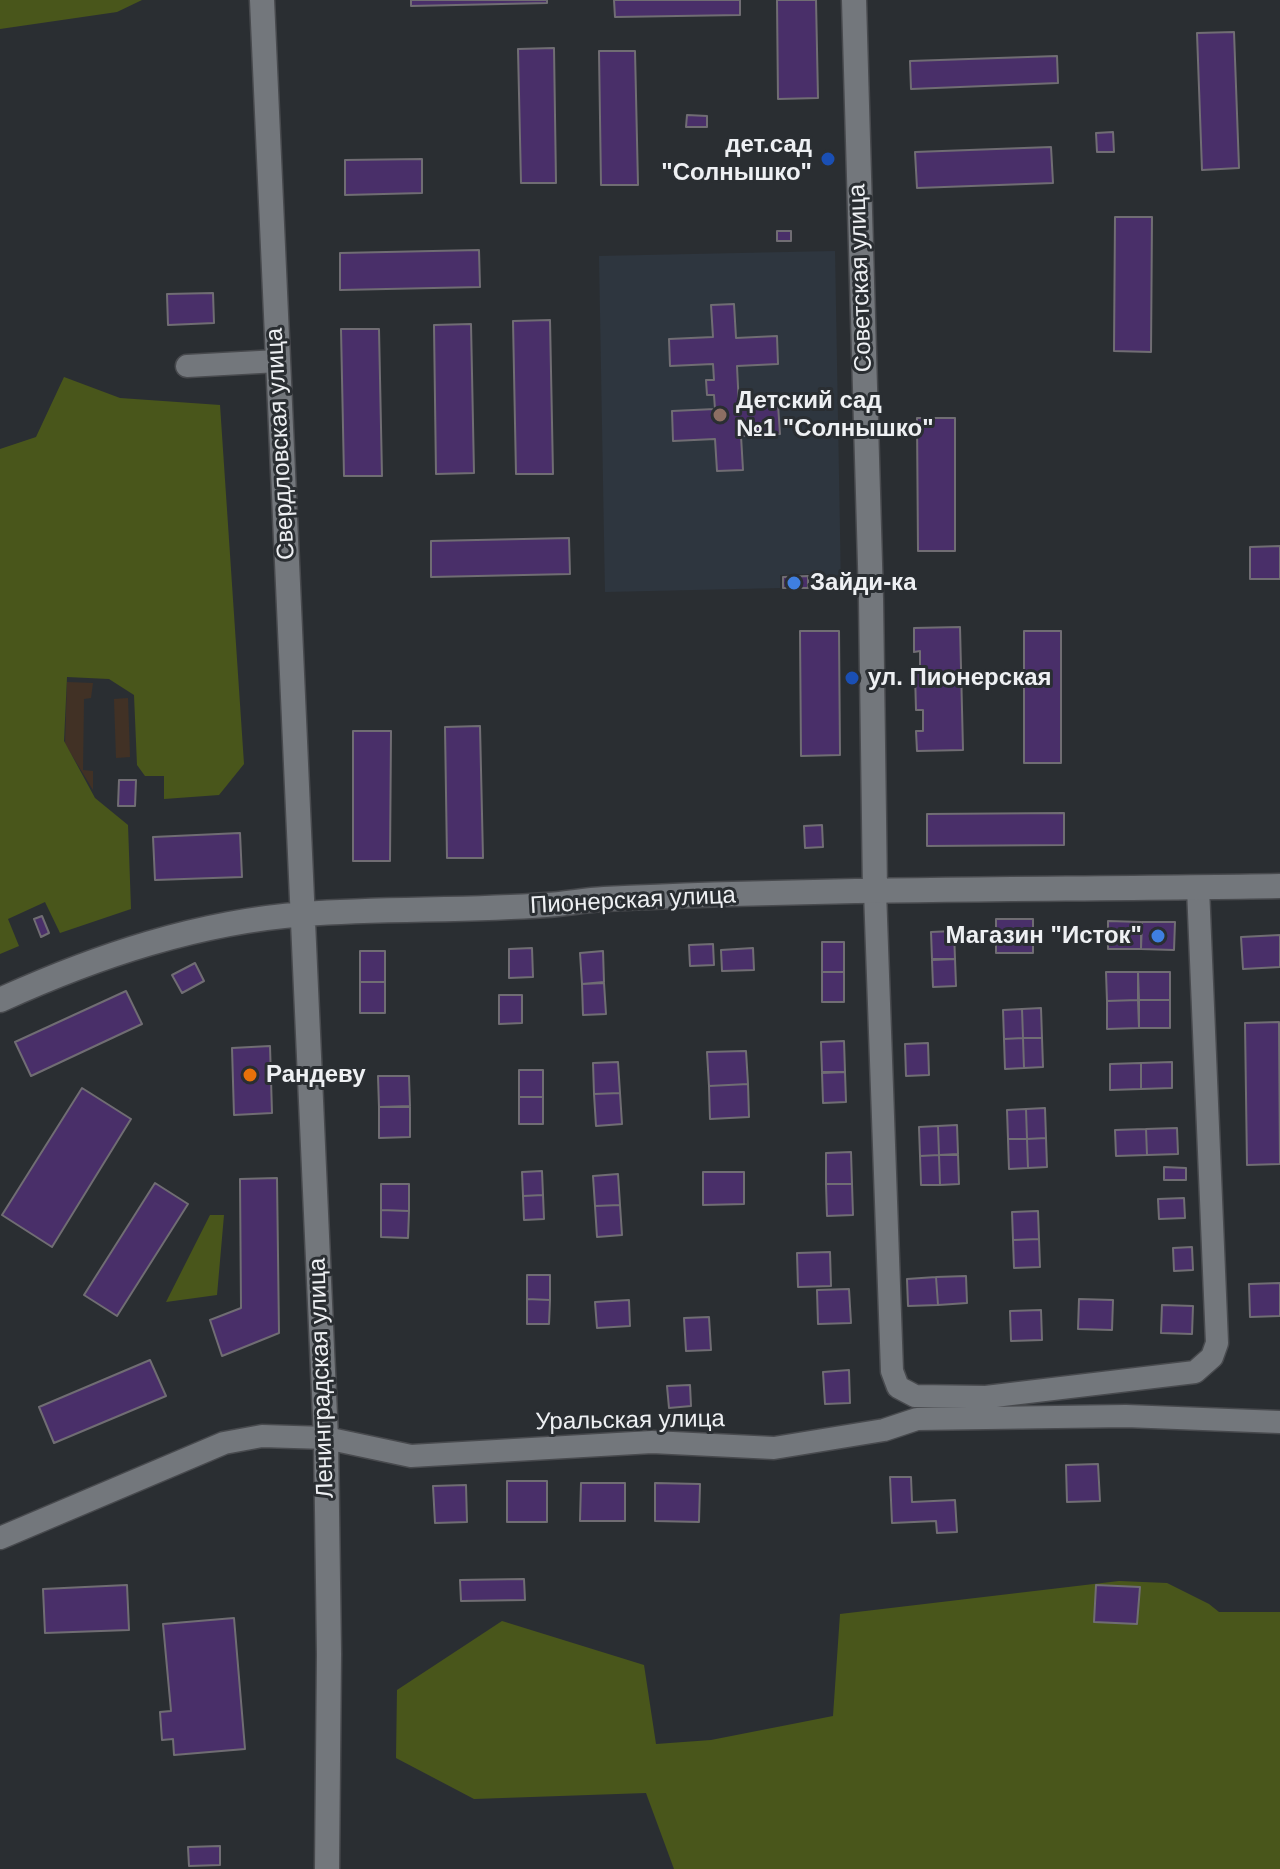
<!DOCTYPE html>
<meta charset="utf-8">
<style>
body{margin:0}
canvas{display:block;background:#2a2e32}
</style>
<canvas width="1280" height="1869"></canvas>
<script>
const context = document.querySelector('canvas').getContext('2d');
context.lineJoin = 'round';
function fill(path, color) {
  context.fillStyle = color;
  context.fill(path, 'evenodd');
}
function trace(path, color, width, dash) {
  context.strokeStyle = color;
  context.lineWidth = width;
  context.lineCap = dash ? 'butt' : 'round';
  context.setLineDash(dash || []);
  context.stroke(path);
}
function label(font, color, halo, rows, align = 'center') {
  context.font = font + ' Helvetica,sans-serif';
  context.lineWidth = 6;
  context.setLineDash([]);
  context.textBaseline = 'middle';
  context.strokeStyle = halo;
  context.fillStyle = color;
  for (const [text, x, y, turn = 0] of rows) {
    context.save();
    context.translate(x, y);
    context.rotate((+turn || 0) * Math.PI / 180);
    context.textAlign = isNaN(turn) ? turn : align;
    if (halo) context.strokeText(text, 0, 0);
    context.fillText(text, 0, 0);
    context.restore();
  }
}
fill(new Path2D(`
 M67,682L93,683L91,698L84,699L83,770L93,771V790L65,744Z
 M128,698L130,757L116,758L114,699Z`), '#413125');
fill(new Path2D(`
 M835,251L841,589L811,590L810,574L780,575V588L605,592L599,256Z`), '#2e363f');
fill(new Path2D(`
 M0,0H142L117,12L0,29Z
 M64,377L120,398L220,405L244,764L219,795L164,799V776H145L137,765L134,695L109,679L67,677L64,741L95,798L128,825L131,909L60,933L45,902L8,919L19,946L0,954V449L36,437Z
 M210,1215H224L217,1295L166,1302Z
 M1119,1581L1167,1583L1209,1604L1219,1612H1280V1869H674L646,1793L474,1799L396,1758L397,1690L502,1621L644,1665L656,1744L711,1740L833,1716L840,1614Z`), '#49561b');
const building = new Path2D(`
 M411,0H547V3L411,6Z
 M614,0H740V15L615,17Z
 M777,0H816L818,98L778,99Z
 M1234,32L1239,168L1202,170L1197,33Z
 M554,48L556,183H521L518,49Z
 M599,51H635L638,185H601Z
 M1057,56L1058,83L911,89L910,61Z
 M687,115L707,116V127H686Z
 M1113,132L1114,152H1097L1096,133Z
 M1051,147L1053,183L917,188L915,152Z
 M422,159V193L345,195V160Z
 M1115,217H1152L1151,352L1114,351Z
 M777,231H791V241H777Z
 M479,250L480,287L340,290V253Z
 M213,293L214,323L168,325L167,294Z
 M734,304L736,338L777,336L778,364L737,366L739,407L778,405L780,434L741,436L743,470L717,471L715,439L673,441L672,411L715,409L714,395H707L706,380H714L713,364L670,366L669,339L713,337L711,305Z
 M550,320L553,474H516L513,321Z
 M471,324L474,473L436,474L434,325Z
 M341,329H379L382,476H344Z
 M917,418H955V551H918Z
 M569,538L570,574L431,577V541Z
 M1280,546V579H1250V547Z
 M808,576V588H783V577Z
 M960,627L963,750L917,751L916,731H923V710H916L915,673H920V651L914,652V628Z
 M800,631H839L840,755L801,756Z
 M1024,631H1061V763H1024Z
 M480,726L483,858H447L445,727Z
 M353,731H391L390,861H353Z
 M119,780H136L135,806H118Z
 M1064,813V845L927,846V814Z
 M822,825L823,847L805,848L804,826Z
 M240,833L242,877L155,880L153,837Z
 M42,916L49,933L41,937L34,919Z
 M996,919H1033V953H996Z
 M1108,921L1141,922V949H1108Z
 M1142,922H1175L1174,950L1141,949Z
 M954,931L955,959H932L931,932Z
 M1280,935V967L1243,969L1241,937Z
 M822,942H844V972H822Z
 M713,944L714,965L690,966L689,945Z
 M532,948L533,977L509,978V949Z
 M753,948L754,970L722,971L721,950Z
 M360,951H385V982H360Z
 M603,951L604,982L582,984L580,953Z
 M955,959L956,986L933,987L932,960Z
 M195,963L204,981L182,993L172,975Z
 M822,972H844V1002H822Z
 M1106,972H1138V1000L1107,1001Z
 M1138,972H1170V1000H1139Z
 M360,982H385V1013H360Z
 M604,983L606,1014L583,1015L582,984Z
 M126,991L142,1024L31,1076L15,1042Z
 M499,995H522V1023L499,1024Z
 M1138,1000L1139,1028L1107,1029V1001Z
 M1139,1000H1170V1028H1139Z
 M1041,1008L1042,1038H1023L1022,1009Z
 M1022,1009L1023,1038L1004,1039L1003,1010Z
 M1279,1022L1280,1164L1247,1165L1245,1023Z
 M1023,1038L1024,1068L1005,1069L1004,1039Z
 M1023,1038H1042L1043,1067L1024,1068Z
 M844,1041L845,1072H822L821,1042Z
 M928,1043L929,1075L906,1076L905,1044Z
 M270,1046L272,1113L234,1115L232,1048Z
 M746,1051L748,1084L709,1086L707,1052Z
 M618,1062L620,1093L594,1094L593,1063Z
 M1172,1062V1088L1141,1089V1063Z
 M1141,1063V1089L1110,1090V1064Z
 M519,1070H543V1097H519Z
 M845,1072L846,1102L823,1103L822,1073Z
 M378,1076H409L410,1106L379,1107Z
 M748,1084L749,1117L710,1119L709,1086Z
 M82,1088L131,1119L52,1247L2,1215Z
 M620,1093L622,1124L596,1126L594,1094Z
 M519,1097H543V1124H519Z
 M379,1107H410V1137L379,1138Z
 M1045,1108L1046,1138L1027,1139L1026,1109Z
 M1026,1109L1027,1139H1008L1007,1110Z
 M957,1125L958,1154L939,1155L938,1126Z
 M938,1126L939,1155L920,1156L919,1127Z
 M1177,1128L1178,1154L1147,1155L1146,1129Z
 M1146,1129L1147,1155L1116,1156L1115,1130Z
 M1046,1138L1047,1167L1028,1168L1027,1139Z
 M1008,1139H1027L1028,1168L1009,1169Z
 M851,1152L852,1184H826V1153Z
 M939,1155H958L959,1184L940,1185Z
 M939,1155L940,1185H921L920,1156Z
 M1164,1167L1186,1168V1180H1164Z
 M542,1171L543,1195L523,1196L522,1172Z
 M703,1172H744V1204L703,1205Z
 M618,1174L620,1205L595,1206L593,1176Z
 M277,1178L279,1333L222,1356L210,1320L241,1308L240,1179Z
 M155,1183L188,1204L117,1316L84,1295Z
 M381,1184H409V1211L381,1210Z
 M826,1184H852L853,1215L827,1216Z
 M543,1195L544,1219L524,1220L523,1196Z
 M1184,1198L1185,1218L1159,1219L1158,1199Z
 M620,1205L622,1235L597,1237L595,1206Z
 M381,1210L409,1211L408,1238L381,1237Z
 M1038,1211L1039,1239L1013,1240L1012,1212Z
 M1039,1239L1040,1267L1014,1268L1013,1240Z
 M1192,1247L1193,1270L1174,1271L1173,1248Z
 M830,1252L831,1286L798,1287L797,1253Z
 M527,1275H550V1300L527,1299Z
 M966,1276L967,1303L938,1305L936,1277Z
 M936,1277L938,1305L908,1306L907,1279Z
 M1280,1283V1316L1250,1317L1249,1284Z
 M849,1289L851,1323L818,1324L817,1290Z
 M527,1299L550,1300L549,1324H527Z
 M1079,1299L1113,1300L1112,1330L1078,1329Z
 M629,1300L630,1326L597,1328L595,1302Z
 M1162,1305L1193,1306L1192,1334L1161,1333Z
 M1041,1310L1042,1340L1011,1341L1010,1311Z
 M709,1317L711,1350L686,1351L684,1318Z
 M150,1360L166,1396L54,1443L39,1407Z
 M849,1370L850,1403L825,1404L823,1372Z
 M690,1385L691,1406L669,1408L667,1386Z
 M1098,1464L1100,1501L1067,1502L1066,1465Z
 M890,1477H911L912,1502L955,1500L957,1532L937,1533L936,1521L892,1523Z
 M507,1481H547V1522H507Z
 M581,1483H625V1521H580Z
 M655,1483L700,1484L699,1522L655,1521Z
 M466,1485L467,1522L435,1523L433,1486Z
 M524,1579L525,1600L461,1601L460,1580Z
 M127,1585L129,1630L45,1633L43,1589Z
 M1096,1585L1140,1587L1137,1624L1094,1622Z
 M234,1618L245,1749L174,1755L173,1739L162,1740L160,1712L171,1711L163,1624Z
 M220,1846V1865L189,1866L188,1847Z`);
fill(building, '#492f69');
trace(building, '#706d73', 2);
const street = new Path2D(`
 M187,366L278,361
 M875,891L892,1371L898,1387L915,1396L986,1397L1195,1372L1212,1357L1217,1343L1198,888
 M0,1538L224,1443L262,1436L326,1438L411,1456L652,1442L774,1448L884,1430L917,1419L1126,1416L1280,1422`);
const secondary = new Path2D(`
 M262,0L326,1438L329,1654L327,1869
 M854,0L871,599L875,891
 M0,1000C97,956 198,922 305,914C385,908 466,911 546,905C565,904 584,900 604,899C829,888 1055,890 1280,886`);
trace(street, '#484a4e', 25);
trace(secondary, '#484a4e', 27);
trace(street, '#73777c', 22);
trace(secondary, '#73777c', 24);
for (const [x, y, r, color] of [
 [828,159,8,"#1a4fb4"],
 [720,415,8,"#8d6e63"],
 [794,583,8,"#3f7fe0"],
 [852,678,8,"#1a4fb4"],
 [1158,936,8,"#3f7fe0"],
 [250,1075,8,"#e8710a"]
]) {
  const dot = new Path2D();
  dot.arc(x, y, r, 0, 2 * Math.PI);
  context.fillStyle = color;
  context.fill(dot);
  trace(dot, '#2a2e32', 3);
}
label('bold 24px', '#eef0f3', '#2a2e32', [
 ["дет.сад",812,145,"right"],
 ["\"Солнышко\"",812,173,"right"],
 ["Детский сад",736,401],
 ["№1 \"Солнышко\"",736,429],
 ["Зайди-ка",810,583],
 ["ул. Пионерская",868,678],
 ["Магазин \"Исток\"",1142,936,"right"],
 ["Рандеву",266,1075]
], 'left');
label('24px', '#eef0f3', '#2a2e32', [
 ["Советская улица",861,278,-92],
 ["Свердловская улица",281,444,-93],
 ["Пионерская улица",633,901,-3],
 ["Ленинградская улица",322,1378,-92],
 ["Уральская улица",630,1421,-1]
]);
</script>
